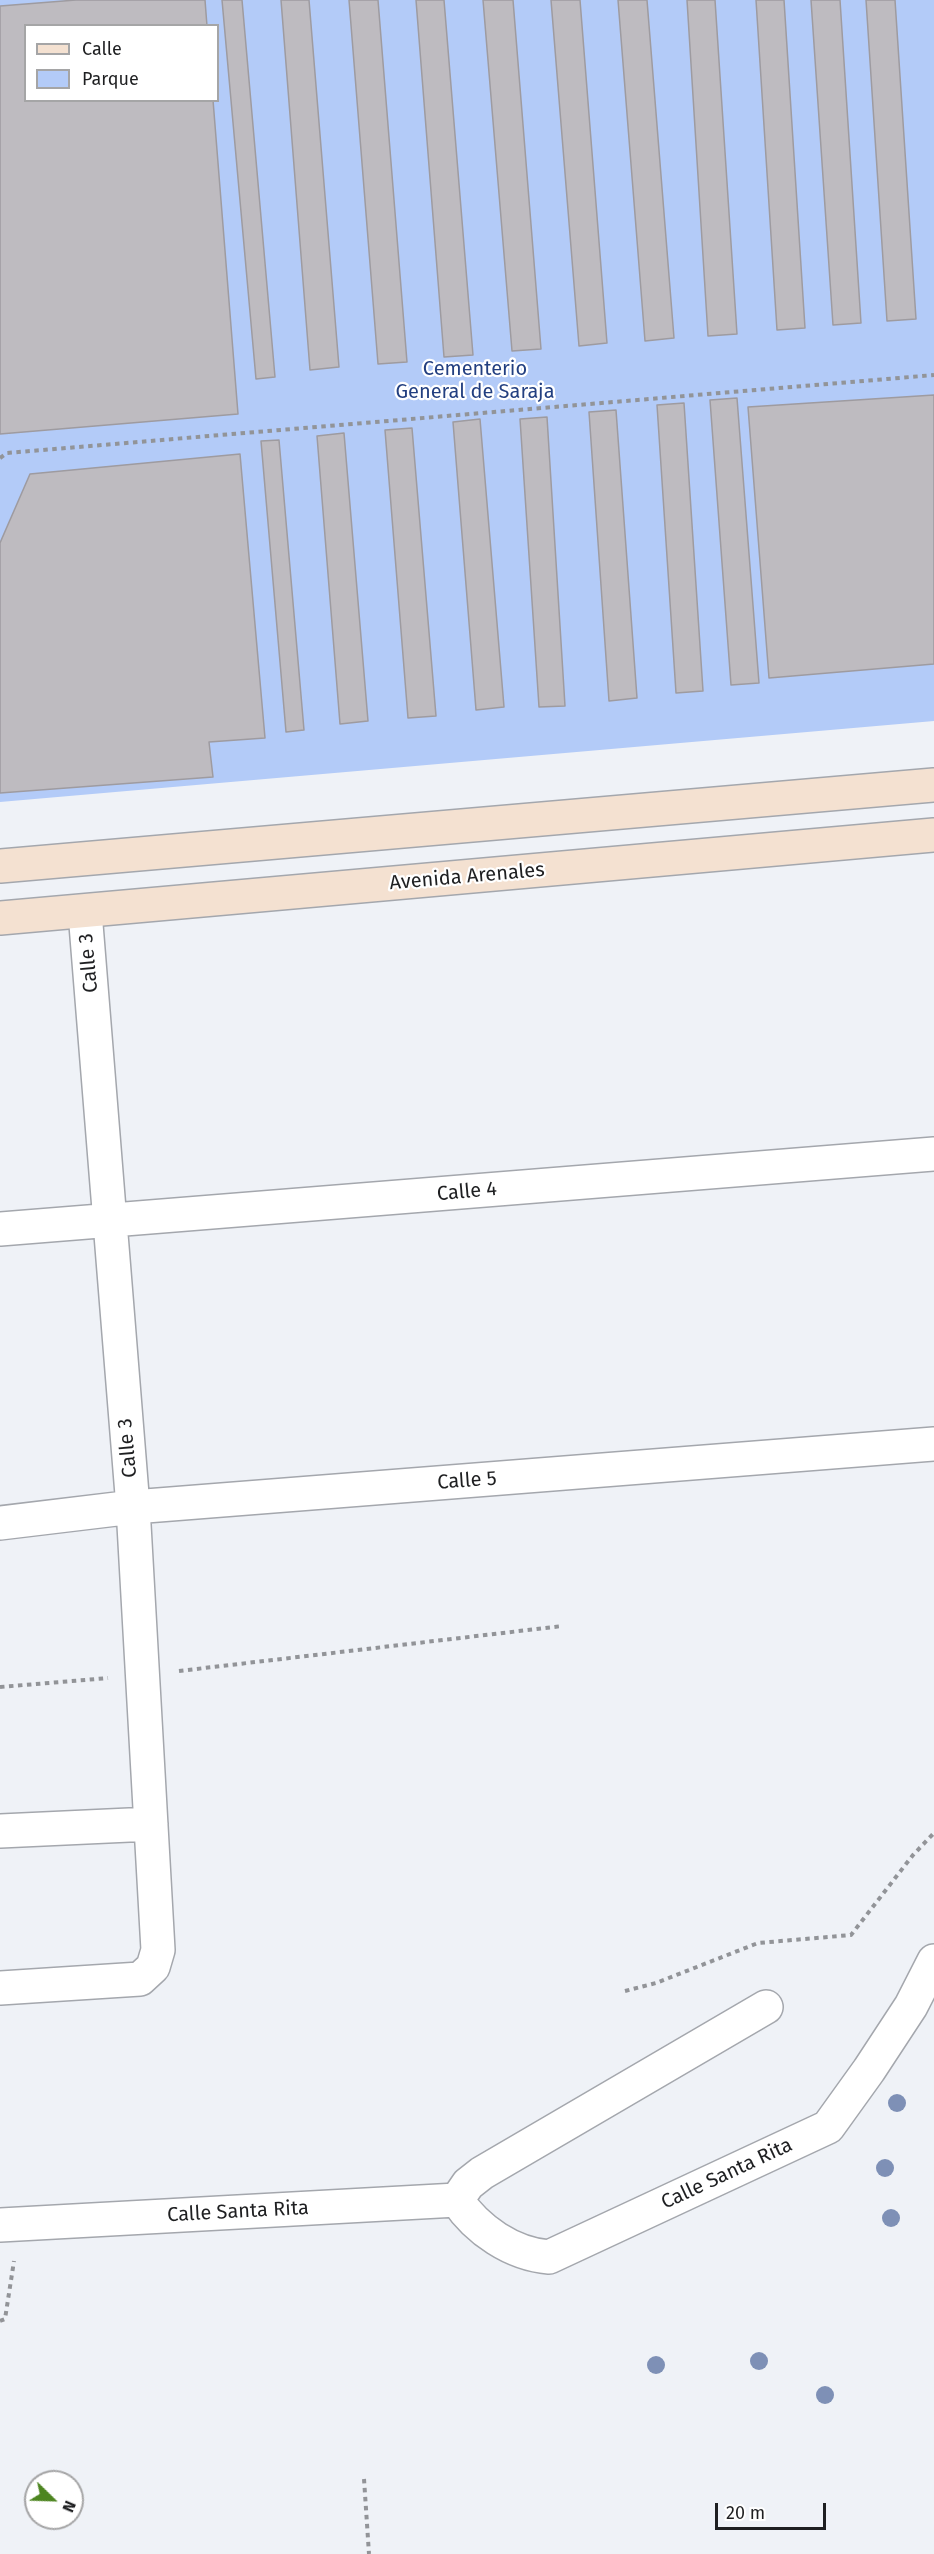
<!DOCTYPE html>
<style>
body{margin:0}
#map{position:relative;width:934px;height:2554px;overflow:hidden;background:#eff2f7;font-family:"Fira Sans",sans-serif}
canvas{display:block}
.legend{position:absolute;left:24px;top:24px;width:195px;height:78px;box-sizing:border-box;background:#fff;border:2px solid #a5a5a6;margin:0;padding:8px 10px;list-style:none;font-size:18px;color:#1e1f21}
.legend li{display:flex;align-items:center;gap:12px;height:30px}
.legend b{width:30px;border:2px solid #a5a5a6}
.north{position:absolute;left:24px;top:2470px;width:60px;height:60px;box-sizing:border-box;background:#fff;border:2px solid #a5a5a6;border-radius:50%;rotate:113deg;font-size:16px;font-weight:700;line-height:24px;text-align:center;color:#1e1f21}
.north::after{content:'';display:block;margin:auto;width:21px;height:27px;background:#4d8520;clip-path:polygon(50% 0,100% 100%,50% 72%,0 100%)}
.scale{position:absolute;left:715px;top:2503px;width:111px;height:27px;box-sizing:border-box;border:3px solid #1e1f21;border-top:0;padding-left:8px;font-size:18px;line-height:21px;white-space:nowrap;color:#1e1f21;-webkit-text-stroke:4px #fff;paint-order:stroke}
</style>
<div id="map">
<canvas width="934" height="2554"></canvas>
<ul class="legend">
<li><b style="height:8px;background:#f4e1d1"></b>Calle</li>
<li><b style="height:16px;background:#b3cbf8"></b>Parque</li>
</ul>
<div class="north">N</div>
<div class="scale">20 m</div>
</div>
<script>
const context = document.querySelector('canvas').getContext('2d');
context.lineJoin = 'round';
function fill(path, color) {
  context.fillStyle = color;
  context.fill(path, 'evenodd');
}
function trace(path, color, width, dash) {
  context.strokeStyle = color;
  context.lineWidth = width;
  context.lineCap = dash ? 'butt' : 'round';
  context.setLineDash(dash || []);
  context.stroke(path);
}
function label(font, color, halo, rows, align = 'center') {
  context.font = font + ' "Fira Sans",sans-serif';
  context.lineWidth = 4.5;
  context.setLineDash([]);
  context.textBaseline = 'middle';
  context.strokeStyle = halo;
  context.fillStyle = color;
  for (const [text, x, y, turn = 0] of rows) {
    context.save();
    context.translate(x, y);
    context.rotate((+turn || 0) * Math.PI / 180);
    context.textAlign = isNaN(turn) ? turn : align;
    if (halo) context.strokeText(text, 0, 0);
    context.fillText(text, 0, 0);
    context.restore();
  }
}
fill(new Path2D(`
 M0,0H934V721L0,802ZM26,26H218V100H26Z`), '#b3cbf8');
const building = new Path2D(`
 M76,0H205L207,26H26V100H213L238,414L0,434V6Z
 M222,0H242L275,377L256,379Z
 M281,0H309L339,367L310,370Z
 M349,0H378L407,362L378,364Z
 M416,0H444L473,355L444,357Z
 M483,0H513L541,349L512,351Z
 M551,0H580L607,343L579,346Z
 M618,0H647L674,338L645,341Z
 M687,0H715L737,334L708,336Z
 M756,0H784L805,328L777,330Z
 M811,0H840L861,323L833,325Z
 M866,0H895L916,319L887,321Z
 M934,395V664L769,678L748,407Z
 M737,398L759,683L731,685L710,400Z
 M684,403L703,691L676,693L657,405Z
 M616,410L637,698L609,701L589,412Z
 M547,417L565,706L539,707L520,419Z
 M480,419L504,707L476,710L453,422Z
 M412,428L436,716L408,718L385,430Z
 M344,433L368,721L340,724L317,436Z
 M279,440L304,730L286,732L261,441Z
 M240,454L265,738L209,742L213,777L0,793V543L30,474Z`);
fill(building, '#bebbc0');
trace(building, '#9e9ba0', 1.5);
const street = new Path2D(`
 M0,1229L934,1154
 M0,1523L133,1507L934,1444
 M0,1831L151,1824
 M0,1988L140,1979L153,1967L158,1950L133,1507L85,912
 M457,2200C477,2230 512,2254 549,2257L828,2127L869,2070L911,2006L934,1961
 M457,2200L468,2184L482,2173L766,2007
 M0,2225L457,2200`);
const secondary = new Path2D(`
 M0,866L934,785
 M0,918L934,835`);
trace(street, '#a4a7ad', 36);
trace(secondary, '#a4a7ad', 36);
trace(new Path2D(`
 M0,458L7,453L934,375
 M179,1671L562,1626
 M0,1687L108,1678
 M625,1991L656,1983L758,1943L851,1935L913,1855L934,1833
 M0,2321L5,2319L14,2261
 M364,2479L369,2554`), '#929498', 4, [4.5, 4.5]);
trace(street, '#fff', 33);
trace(secondary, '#f4e1d1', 33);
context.fillStyle = '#7e90b6';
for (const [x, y] of [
 [897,2103],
 [885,2168],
 [891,2218],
 [759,2361],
 [656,2365],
 [825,2395]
]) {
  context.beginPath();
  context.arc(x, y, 9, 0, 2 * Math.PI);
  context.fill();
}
label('20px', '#223f80', '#fff', [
 ["Cementerio",475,369],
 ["General de Saraja",475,392]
]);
label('20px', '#1e1f21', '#fff', [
 ["Avenida Arenales",467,877,-5],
 ["Calle 3",89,963,-95],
 ["Calle 4",467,1192,-5],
 ["Calle 3",128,1448,-95],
 ["Calle 5",467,1481,-4],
 ["Calle Santa Rita",727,2174,-25],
 ["Calle Santa Rita",238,2212,-3]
]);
</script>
